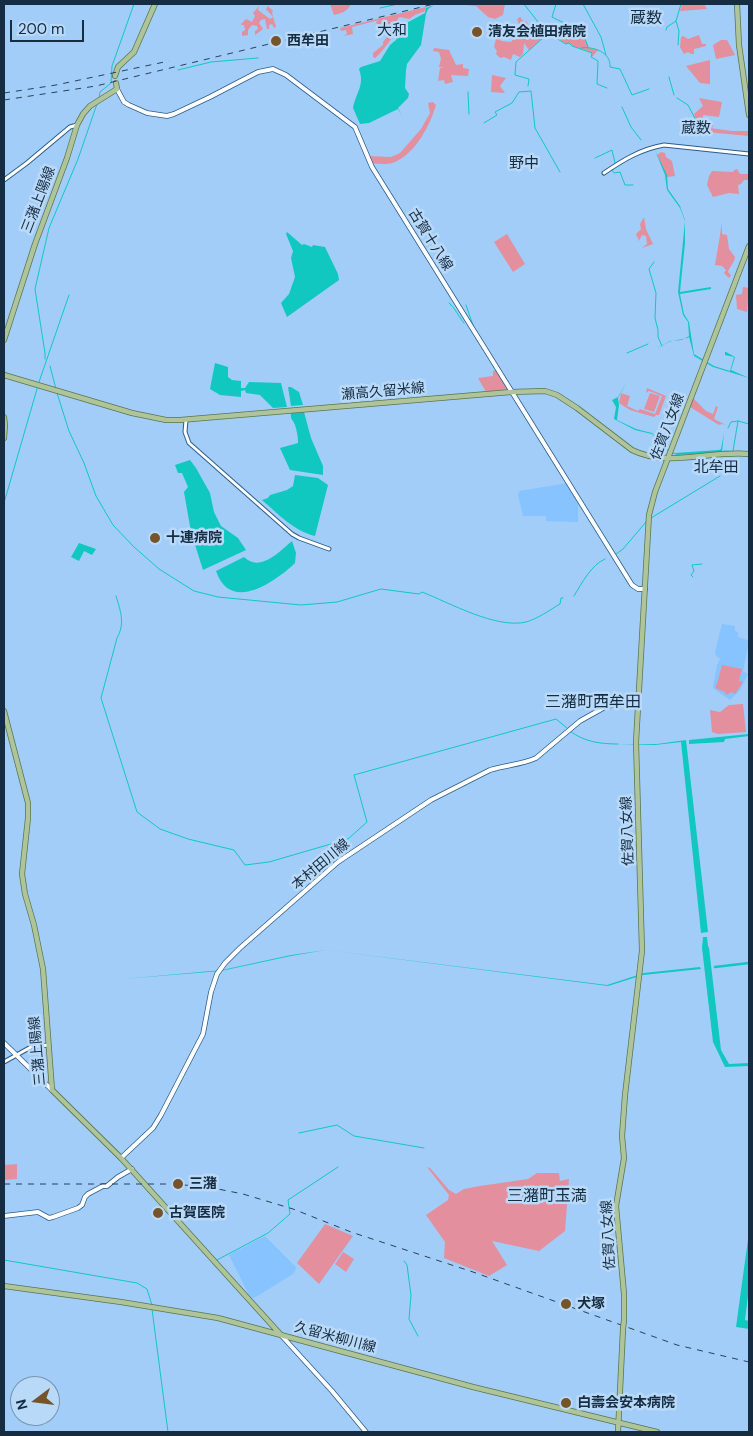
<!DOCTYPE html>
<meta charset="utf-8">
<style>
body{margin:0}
#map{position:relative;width:753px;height:1436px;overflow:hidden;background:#a2cdf8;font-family:"DM Sans",sans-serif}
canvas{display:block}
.frame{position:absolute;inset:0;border:5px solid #162c40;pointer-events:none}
.north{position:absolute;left:10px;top:1376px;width:50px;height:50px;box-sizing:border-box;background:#b9d9f9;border:1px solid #7894af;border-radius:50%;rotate:255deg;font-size:14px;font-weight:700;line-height:20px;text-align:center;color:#162c40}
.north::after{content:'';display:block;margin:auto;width:18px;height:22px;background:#76542b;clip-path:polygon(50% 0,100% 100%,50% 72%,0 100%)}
.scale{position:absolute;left:10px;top:20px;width:74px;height:22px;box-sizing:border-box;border:2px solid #162c40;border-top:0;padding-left:6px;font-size:15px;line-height:18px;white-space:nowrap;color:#162c40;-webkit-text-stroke:4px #b9d9f9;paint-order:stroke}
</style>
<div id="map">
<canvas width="753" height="1436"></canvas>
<div class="frame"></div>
<div class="north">N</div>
<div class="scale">200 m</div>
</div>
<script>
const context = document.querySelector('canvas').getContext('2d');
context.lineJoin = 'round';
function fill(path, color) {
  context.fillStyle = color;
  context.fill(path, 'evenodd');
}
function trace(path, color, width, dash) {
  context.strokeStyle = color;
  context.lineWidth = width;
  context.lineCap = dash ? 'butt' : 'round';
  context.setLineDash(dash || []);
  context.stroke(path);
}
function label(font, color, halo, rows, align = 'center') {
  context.font = font + ' "DM Sans","Noto Sans JP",sans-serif';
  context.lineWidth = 5;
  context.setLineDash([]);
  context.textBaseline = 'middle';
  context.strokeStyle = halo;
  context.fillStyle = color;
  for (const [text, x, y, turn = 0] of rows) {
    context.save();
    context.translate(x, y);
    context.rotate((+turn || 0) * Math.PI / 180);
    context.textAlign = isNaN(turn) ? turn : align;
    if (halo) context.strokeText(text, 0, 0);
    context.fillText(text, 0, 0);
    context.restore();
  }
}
fill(new Path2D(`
 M568,483L581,504L578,505V522L546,521V516H523L518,495L519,491Z
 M722,624L735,626V631L738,632V637L747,640L749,642L743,671L748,674L740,690L730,700L713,688L717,665L720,659L716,656L715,652Z
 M265,1236L296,1267L295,1271L293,1274L254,1298L250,1297L229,1255Z`), '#87c3fe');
fill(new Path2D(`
 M330,4H351C347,12 342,13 334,15Z
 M465,4H505L503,15L495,19L488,17L476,6L465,5Z
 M682,4H704L707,9L680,11Z
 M259,6L258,10L270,19L273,17L266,9L268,6L273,11L272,13L276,27L274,28L272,24L269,25V29H267L265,19L261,20L259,23L263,29L255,35V31L258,29L257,26L252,25L248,30V35L242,36V32L245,30L244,25H241L242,23L246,19L252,22L255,16L253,13Z
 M426,7L425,11L415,15L409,19L400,17L398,18C397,22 397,27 396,31C394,36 379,56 375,58L373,57V53L383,45V42L387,37L380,30L379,25L377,24L376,22L379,20L352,27L353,34L343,36L347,34L346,30L341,31L340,28Z
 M520,17L524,22L526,21L533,32L535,31L542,38L529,50L524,43L523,54L520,57L513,54L511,60L504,57L500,58L496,54L497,51L494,47L497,35L501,41L511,42L514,38V31L520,27L517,19Z
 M565,25C577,29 585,35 588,47L598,50L592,57V53C584,48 575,49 569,43L566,44L560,40Z
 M699,35L702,44H706V46L694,49V54H691L688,52L684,54L680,47L681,37L683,36L688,39Z
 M721,40H727L735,55L716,59L713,45Z
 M434,48L449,50L456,65L463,64V68L469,69L468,76L451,75L453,82L445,84L444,80L438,81L440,68L445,67H439L441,59L439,52L433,51Z
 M710,60V84L700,83L686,66Z
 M492,75L506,78L500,86L505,93L491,92Z
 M699,98L722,102L719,117L703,115V121L713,124V127L710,128L732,131H749V136L706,132V124L702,123L697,125L694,114L703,106Z
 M433,102L436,105C430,125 416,153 395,162C388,165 379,164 371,163L367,156L391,157L400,153L421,129L430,113L428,103Z
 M661,152L665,153L666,157L672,161L675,176L667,177L657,155Z
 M737,169L740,174H749V180H744L741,184L738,185L739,194L729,193L713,197L707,185L709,176L712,171L733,172L734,170Z
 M644,217L646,229L653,244L642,248L647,244L646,236L642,235L639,241L638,237L637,236L638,242L636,234L641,229L640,224Z
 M722,223V234L727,235L729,249L735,257C734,264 729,267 728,272L731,275L729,278L724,273L726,270L722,266L715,265Z
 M507,234L525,264L513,272L494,242Z
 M743,287L749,288L747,312L737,309L736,295L742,294Z
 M496,370L508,389L486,392L478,378L493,376V371Z
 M647,388L666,396L659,415H656L654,417L630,410L619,403L621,393L630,396L627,406L638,411L640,409L655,414L662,396L649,391L646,393Z
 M650,393L660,396L654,412L644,409Z
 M693,398L706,411L713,414L716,406L718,407L714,419L726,425L722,424L719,425L690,407Z
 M722,665L742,669L739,681L743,682L735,694L732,692L726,695L725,692L717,689L715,686L717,684Z
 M743,704L746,732L718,734L712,732L710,710L720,712L729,705Z
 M17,1164V1179L4,1180V1165Z
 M427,1167L430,1168L449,1190L456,1194L464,1189L480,1186L528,1179L537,1173H559L560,1181L569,1179L565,1231L539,1251L492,1241L507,1265L489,1276L444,1258L445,1242L426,1215L448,1200L449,1195Z
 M325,1224L353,1236L319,1284L297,1263Z
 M343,1252L354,1259L346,1272L335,1264Z`), '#e38f9d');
fill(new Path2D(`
 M434,5L428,9L426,14L421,45L407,64L406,70L405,88L409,94L408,98L398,108L402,116L398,109L369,123L360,124L353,108C356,92 365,86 359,69L361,67L380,61L390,45L396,40L403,25L425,13L426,8Z
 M655,150L667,175L668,189L680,206L685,220V243L680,292L711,287V289L680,294L684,314L689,322L694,354L714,366L730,371L734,357L725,355V352H726L735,357L731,370L749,378L713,367L694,356L689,337C684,340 678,339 672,341C667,342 662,346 657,348L654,347L657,348L670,341L682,340L689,336L688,322L683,315L678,292L685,221L680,208L667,190L665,175Z
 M287,232L302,245L304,244L312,247L313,245L325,247L338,274L339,280L287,317L281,303L289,294L295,277L291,258L293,251L286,234Z
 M215,363L228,367V377L232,380L241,381V388H245L249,382L281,383L287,407L273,408L260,395L246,393L245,390L241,391V397L220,395L210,389Z
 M627,382L618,398L619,405L617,420L636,429L652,433L669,451L675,453L719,450L721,449L724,433L722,452L677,455L669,452L652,434L635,430L614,419L616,407L612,400L618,397Z
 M288,387H291L299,392L303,405L291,406Z
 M304,412L311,438L323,466V475L290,470L280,448L298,443C298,437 297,431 295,425C293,420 290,419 291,413Z
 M190,460L196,468L210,493L214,512L221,526L238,538L246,550L203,570L191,532L184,492L188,487L182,473H178L175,465Z
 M295,475L318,478L328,485L315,536C294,531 278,514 262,500L268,498L270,495L287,490L293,486Z
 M292,541L296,553L295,563C274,583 230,613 216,571L244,557C260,573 280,551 292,541Z
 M79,543L96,549L92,555L84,551L79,561L71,557Z
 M749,734V736L725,739L724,742L689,744V740Z
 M686,740L708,932L701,933L681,742L655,745L618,744H657Z
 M703,937H707L708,946L709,948L721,1050L729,1064L749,1063V1066L725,1067L713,1042L702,948Z
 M326,950L607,985L644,973L700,967L701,969L643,975L608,986L326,950L291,956L221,971L123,979L222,970L291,955Z
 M749,1232V1288L745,1320L749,1321V1329L736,1327Z`), '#10c8bf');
trace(new Path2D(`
 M524,4L545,31L544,37L516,62L515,75L529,79L528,86
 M556,4L552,17C567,25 584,29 588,47
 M583,4L601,37L606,55
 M380,8L398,4
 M676,21L679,31L678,45
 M666,30L667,27L676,21L681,4
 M546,31C550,32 559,41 566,44L569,43L572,46L592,53L591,57L598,61L597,84L607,88
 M581,48C593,46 611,52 610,67L620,69L632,95L649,89
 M178,70L211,62L258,58
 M669,77L674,95
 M468,92L469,114
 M99,98L100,92L111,83L112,66L134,4
 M677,98L688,105L699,126L687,128
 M622,107L631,127L641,140
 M484,123L497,115L495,112L512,103L519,92L531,91L535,128L560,172
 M595,158L612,150L616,167L612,170L614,173L620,172L625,185H633
 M654,262L649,269L656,293L655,318L658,330V337L662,346
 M449,303C456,309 458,316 464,323
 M466,305L474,328
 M627,353L648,344
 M45,359V353L35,289L49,228L78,159L97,104
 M50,366L56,389
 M57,393L69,431L84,463L96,496L113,525L133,546L159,569L194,591L218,597L301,605L337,602L381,589L419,594L422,592C450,603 496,629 526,622C537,619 550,610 560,604L561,598H563
 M728,428L731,422L738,421L749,424
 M724,451L744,452
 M733,451L738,421
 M745,456L749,457
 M4,503L39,382L69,295
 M651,518L720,476
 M616,554L623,549L646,522
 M693,577L691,575L694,571L692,565L702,564
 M116,596C121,612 125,624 117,638L101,698L137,812L160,829L188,839L234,850L245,865L269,862L348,839L367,822L354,775L556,719L567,728
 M574,596C582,583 591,565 605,559
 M570,731C584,742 601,744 618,744
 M299,1133L337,1125L354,1136L424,1148
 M4,1260L137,1283L147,1289L152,1305
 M217,1260L268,1233L290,1214L288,1200L338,1167
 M404,1261L407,1265L411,1295L409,1319L418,1336
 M152,1309L168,1432`), '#10c8bf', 1);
trace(new Path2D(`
 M715,967L749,963`), '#10c8bf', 2.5);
const tertiary = new Path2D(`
 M604,173C623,160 641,149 664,145L749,154
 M4,180L27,163L70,127L77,125
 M186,420L185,432L189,443L292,534L299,538L329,549
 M4,1062L31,1047L48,1045`);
const secondary = new Path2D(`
 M117,89L124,102L129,105L147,113L167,116L174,114L210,97L258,72L273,69L286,75L355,127L372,167L632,585L638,589H645
 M4,1043L52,1090
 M121,1158L153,1128L161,1115L203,1034L211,992L217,974L225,963L240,948L338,862L431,800L490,770C505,765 521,765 536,758L580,721L605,707L638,697
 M4,1216L38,1212L49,1218L53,1217L78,1208L82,1205L85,1197L88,1194L103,1186H107L118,1177L132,1169
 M281,1335L332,1391L366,1432`);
const primary = new Path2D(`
 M737,4L739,45L749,115
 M115,76L118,67L134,52L155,4
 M4,340L35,244L67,158L77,125L83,114L90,106L117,89L116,83
 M4,375L132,413L166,420H180L511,392L545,391L557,395L577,408L632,450C668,468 711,450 749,454
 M4,417L5,425L4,438
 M4,711L28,803V818L22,874L25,894L34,925L43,969L52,1090L121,1158L281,1335
 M4,1286L121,1302L218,1318L473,1387L657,1432
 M624,1320V1294L616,1206L624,1158L622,1136L625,1095L642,951L636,742L649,515L655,492L749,246
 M618,1432L623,1329`);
trace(tertiary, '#2a5d8d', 5);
trace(secondary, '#2a5d8d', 5.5);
trace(primary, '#58754e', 6);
trace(tertiary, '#fff', 3);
trace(secondary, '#fff', 4);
trace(primary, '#b0c49a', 4.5);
trace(new Path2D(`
 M4,93L56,85L169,61
 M4,100L96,86L434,4
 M4,1184H175L213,1188L243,1194L293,1209L351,1232L473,1272L677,1345L749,1362`), '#284158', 1, [6, 6]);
const primaryBridge = new Path2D(`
 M623,1329L624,1320`);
trace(primaryBridge, '#58754e', 6, []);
trace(primaryBridge, '#b0c49a', 4.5);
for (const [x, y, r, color] of [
 [477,32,6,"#76542b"],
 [276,41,6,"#76542b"],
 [155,538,6,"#76542b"],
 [178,1184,6,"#76542b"],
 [158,1213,6,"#76542b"],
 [566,1304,6,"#76542b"],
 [566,1403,6,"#76542b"]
]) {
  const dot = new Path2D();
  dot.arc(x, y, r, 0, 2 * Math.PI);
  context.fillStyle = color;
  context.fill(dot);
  trace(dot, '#b9d9f9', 2);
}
label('bold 14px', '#162c40', '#b9d9f9', [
 ["清友会植田病院",488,32],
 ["西牟田",287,41],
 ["十連病院",166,538],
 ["三潴",189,1184],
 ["古賀医院",169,1213],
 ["犬塚",577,1304],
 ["白壽会安本病院",577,1403]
], 'left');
label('14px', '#162c40', '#b9d9f9', [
 ["三潴上陽線",39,200,-69],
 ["古賀十八線",430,240,58],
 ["瀬高久留米線",383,392,-5],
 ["佐賀八女線",668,427,-69],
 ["佐賀八女線",628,831,-92],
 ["本村田川線",321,865,-40],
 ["三潴上陽線",38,1051,-95],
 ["佐賀八女線",609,1235,-93],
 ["久留米柳川線",335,1338,15]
]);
label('15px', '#162c40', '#b9d9f9', [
 ["大和",392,31],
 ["蔵数",696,129],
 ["野中",524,164],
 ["北牟田",716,468]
]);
label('16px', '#162c40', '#b9d9f9', [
 ["蔵数",646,19],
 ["三潴町西牟田",593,703],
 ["三潴町玉満",547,1197]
]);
</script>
